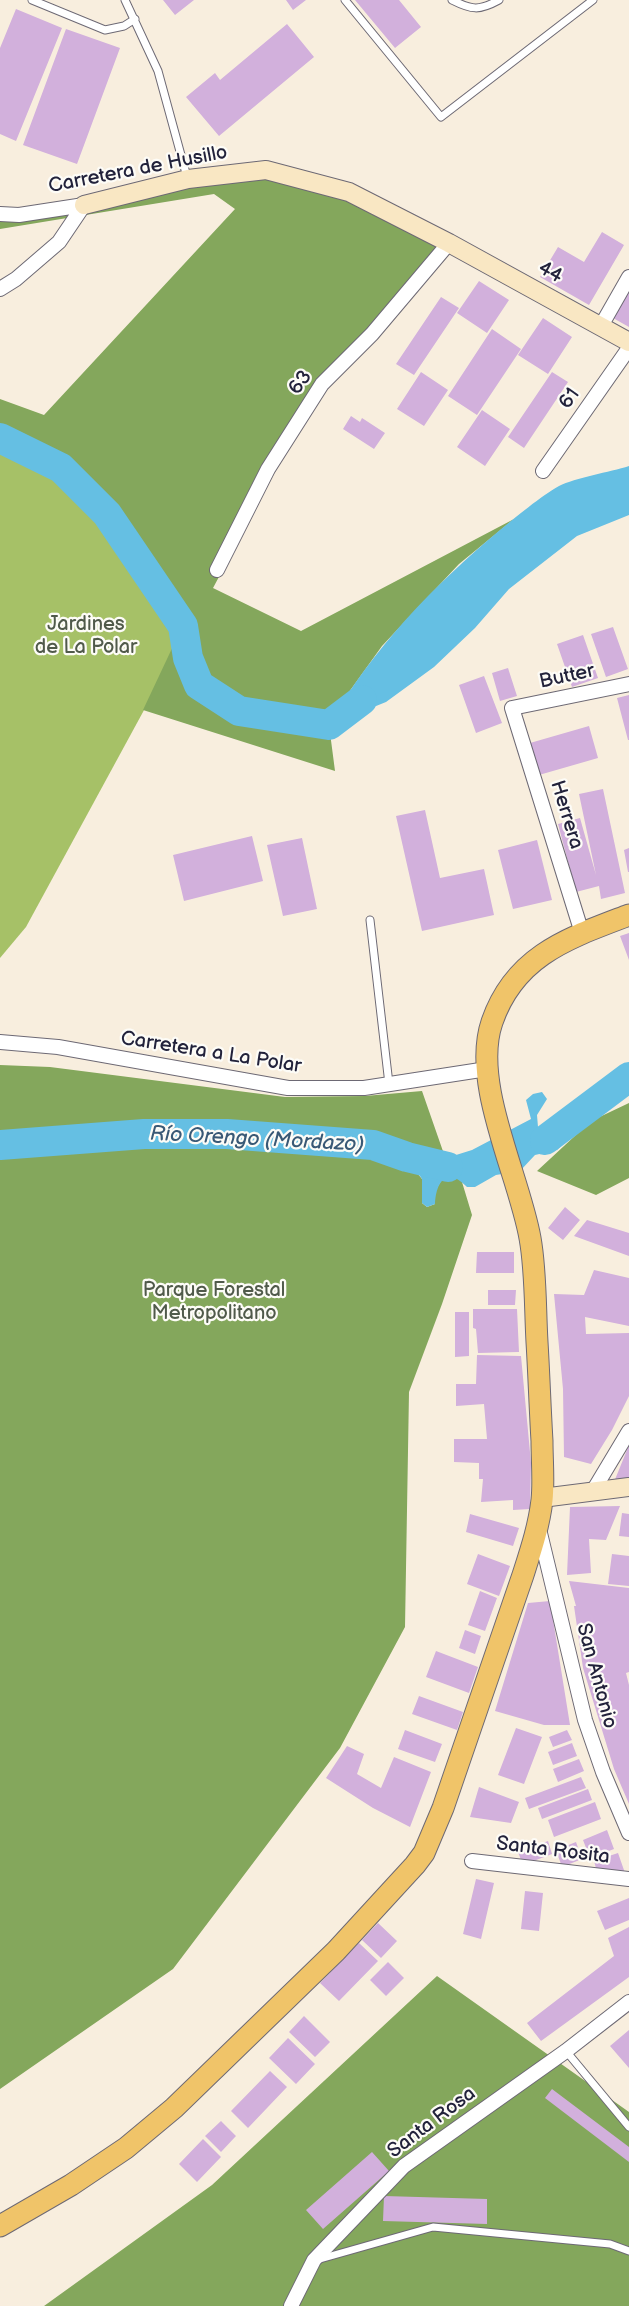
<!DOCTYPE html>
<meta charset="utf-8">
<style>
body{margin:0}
canvas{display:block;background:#f8eede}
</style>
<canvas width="629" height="2306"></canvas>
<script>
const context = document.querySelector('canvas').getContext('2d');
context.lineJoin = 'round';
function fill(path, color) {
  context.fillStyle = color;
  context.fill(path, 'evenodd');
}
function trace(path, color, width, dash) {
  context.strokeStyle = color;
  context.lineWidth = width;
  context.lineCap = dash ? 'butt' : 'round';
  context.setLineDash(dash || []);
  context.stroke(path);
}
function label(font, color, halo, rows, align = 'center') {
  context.font = font + ' "Balsamiq Sans",sans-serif';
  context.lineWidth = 4.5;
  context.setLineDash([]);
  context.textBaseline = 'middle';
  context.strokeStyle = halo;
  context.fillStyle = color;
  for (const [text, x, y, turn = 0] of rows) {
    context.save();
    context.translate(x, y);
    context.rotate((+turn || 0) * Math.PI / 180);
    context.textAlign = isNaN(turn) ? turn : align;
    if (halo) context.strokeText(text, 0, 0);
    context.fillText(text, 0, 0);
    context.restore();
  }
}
fill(new Path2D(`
 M0,438L61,468L107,514L183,626L174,655L26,927L0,958Z`), '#a6c167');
fill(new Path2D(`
 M266,170L349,192L449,243L322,384L213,588L301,631L514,519L459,564L382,646L344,699L329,725L335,771L143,710L183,625L107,514L61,468L0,438V399L44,415L235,209L214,194L0,229V214Z
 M0,1065L50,1067L285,1097L365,1096L422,1091L445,1157L432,1158L413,1168L422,1179V1203L427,1207L435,1204V1191L441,1181L450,1176L456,1177L462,1182L472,1215L442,1304L409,1392L405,1627L340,1748L173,1969L0,2089Z
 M629,1103V1178L596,1195L537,1171L591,1121Z
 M437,1976L629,2112V2306H44L212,2185Z`), '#84a75c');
fill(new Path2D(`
 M629,466V515L577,536L509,589L475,628L434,667L386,702L329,725C372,649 433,586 500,530C516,517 541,496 559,486C575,478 610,472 629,466Z
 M542,1092L547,1099L537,1115L538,1127L541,1129L547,1124C559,1124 563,1119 569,1109L584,1125L557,1150L535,1155L520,1171L496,1175L475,1187H467C448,1167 436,1180 435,1204L427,1207L422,1203V1179L407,1157L432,1158L456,1155L472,1150L531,1119L526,1100L533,1094Z`), '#65bfe3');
trace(new Path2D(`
 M0,438L61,468L107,514L183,626L188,658L199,685L239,711L329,725L362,700
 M545,1140L629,1077
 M0,1145L144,1134H227L373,1145L407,1157L448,1167`), '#65bfe3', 30);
fill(new Path2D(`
 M163,0H194L175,15Z
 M286,0H306L293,10Z
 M355,0H399L421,27L395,48Z
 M16,9L62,28L16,141L0,134V48Z
 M287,24L314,57L219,136L186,97L215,73L220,80Z
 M66,29L120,48L77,164L23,145Z
 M602,232L624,245L589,305L540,277L558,247L584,262Z
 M479,281L509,300L487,333L457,313Z
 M629,290V327L613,318Z
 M441,297L459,308L414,375L396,364Z
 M543,318L572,337L548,374L518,355Z
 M492,329L521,349L477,415L448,396Z
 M421,372L448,390L424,426L397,409Z
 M552,372L568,382L524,448L508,437Z
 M482,410L510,429L485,466L457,447Z
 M351,416L360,422L362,418L385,433L374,449L343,429Z
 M613,627L628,669L606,677L591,634Z
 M583,635L598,678L572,687L557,644Z
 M508,668L517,696L500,701L492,673Z
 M484,676L502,723L476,733L459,685Z
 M629,695V740H628L617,698Z
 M589,726L598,758L539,775L530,743Z
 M603,789L625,893L601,899L599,886L576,892L558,824L580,818L596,875L579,794Z
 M425,810L440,878L484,869L494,915L422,931L396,816Z
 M252,836L263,881L184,901L173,855Z
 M302,838L317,909L283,916L267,845Z
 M537,840L552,900L513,909L498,850Z
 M629,848V872H628L624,850Z
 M629,933V960L620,936Z
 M565,1207L580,1220L563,1240L548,1228Z
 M587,1220L629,1233V1256L574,1236Z
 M477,1252H514V1273H476Z
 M594,1270L629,1278V1326L585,1317L586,1334L629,1333V1396L612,1430L591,1464L564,1457L563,1389L554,1294L584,1295Z
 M488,1290H516L515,1305H488Z
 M473,1309H517L519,1352L478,1353L476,1329L473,1328Z
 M455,1312H469V1356L455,1357Z
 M477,1355L521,1356L531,1463L530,1509L513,1510V1500L481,1502L483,1479H479V1463L454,1462V1439H487L484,1404L456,1406V1384H476Z
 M629,1445V1480L614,1482Z
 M620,1506L606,1540L589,1539L591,1573L567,1575L570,1507Z
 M622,1513L629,1514V1537L619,1536Z
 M470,1514L519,1528L513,1546L466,1532Z
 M478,1554L510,1566L499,1596L467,1584Z
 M612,1554L629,1556V1586L608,1584Z
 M569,1581L629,1588V1672L626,1673L629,1685V1804L614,1769L583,1668L574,1606H576Z
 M480,1591L497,1598L485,1631L468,1625Z
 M550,1601L570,1725H544L495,1711L528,1603Z
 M465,1630L481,1636L475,1654L459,1648Z
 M436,1651L478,1667L469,1693L426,1677Z
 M419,1696L463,1712L457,1730L412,1714Z
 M516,1728L542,1737L524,1784L498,1775Z
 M405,1730L442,1744L435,1762L398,1749Z
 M567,1730L572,1740L553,1747L549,1737Z
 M572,1743L577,1756L553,1765L548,1752Z
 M347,1746L364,1754L357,1774L381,1788L394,1757L431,1772L410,1827L373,1808L326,1778Z
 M579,1759L584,1771L558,1782L553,1769Z
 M581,1777L586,1788L529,1809L525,1798Z
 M479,1787L519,1802L511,1823L470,1817Z
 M588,1789L592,1800L542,1819L538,1808Z
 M595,1802L601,1819L554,1837L548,1820Z
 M607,1830L614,1849L590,1858L583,1840Z
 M548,1841L552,1854L523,1865L518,1852Z
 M576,1842L582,1859L562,1867L556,1850Z
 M618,1853L625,1873L597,1872L594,1861Z
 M476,1879L494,1883L481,1939L463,1934Z
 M525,1891L543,1893L539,1931L521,1929Z
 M629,1898V1920L605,1930L597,1911Z
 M378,1923L397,1941L381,1958L362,1940Z
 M629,1927V1977L541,2041L527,2023L614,1956L608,1938Z
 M359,1943L378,1961L339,2001L320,1983Z
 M388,1962L404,1978L386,1996L370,1980Z
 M304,2016L330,2042L315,2057L289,2032Z
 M629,2030V2068L610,2046Z
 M288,2038L315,2064L296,2084L269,2058Z
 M270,2071L287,2087L248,2128L231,2111Z
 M552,2089L629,2147V2162L545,2098Z
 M221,2121L236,2136L221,2152L205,2136Z
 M203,2139L221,2157L197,2182L179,2164Z
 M372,2152L389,2171L323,2229L306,2210Z
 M384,2196L487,2199V2224L383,2221Z`), '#d2b0dc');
const lane = new Path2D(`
 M32,0L105,30L124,26L135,19
 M125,0L158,71L187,177
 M345,0L441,117L593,0
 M452,0C472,10 479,11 499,0
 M370,920L389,1084
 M566,2051L629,2127
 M320,2259L433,2227L610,2244L629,2251`);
const street = new Path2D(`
 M0,214L19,215L84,205
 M0,289L16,279L59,242L84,205
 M601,326L629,277
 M543,471L629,348
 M217,570L268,469L322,384L372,334L449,243
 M582,933L512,708L629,684
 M0,1042L58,1047L288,1088H364L487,1069
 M593,1491L629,1431
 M539,1529L585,1720L603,1772L629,1833
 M472,1861L629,1879
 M291,2306L314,2260L404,2166L566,2051L629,2002`);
const secondary = new Path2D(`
 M84,205L188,179L266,170L349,192L449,243L629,342
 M542,1498L629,1487`);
const primary = new Path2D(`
 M0,2226L71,2185L126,2148L174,2108L336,1951L415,1865L424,1853L443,1808L523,1575C531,1550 539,1526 542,1500C544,1481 542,1461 542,1441C540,1408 539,1375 537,1342C535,1307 536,1271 530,1238C519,1175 471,1083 492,1022C515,955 569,938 629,915`);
trace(lane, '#6d6974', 9);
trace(street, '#6d6974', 16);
trace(secondary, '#6d6974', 20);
trace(primary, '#6d6974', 23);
trace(lane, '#fff', 7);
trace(street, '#fff', 14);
trace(secondary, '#f9e7c3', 18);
trace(primary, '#f0c469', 21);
label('20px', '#22223b', '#fdfcf7', [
 ["Carretera de Husillo",138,170,-11],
 ["44",550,273,29],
 ["63",301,383,-54],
 ["61",570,399,-55],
 ["Butter",567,677,-12],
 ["Herrera",566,815,73],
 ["Carretera a La Polar",211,1053,9],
 ["San Antonio",596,1676,75],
 ["Santa Rosita",553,1851,7],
 ["Santa Rosa",432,2123,-37]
]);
label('20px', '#505a4a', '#fdfcf7', [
 ["Jardines",86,625],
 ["de La Polar",86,648],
 ["Parque Forestal",214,1291],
 ["Metropolitano",214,1314]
]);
label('italic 21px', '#395976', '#fdfcf7', [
 ["Río Orengo (Mordazo)",257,1140,3]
]);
</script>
